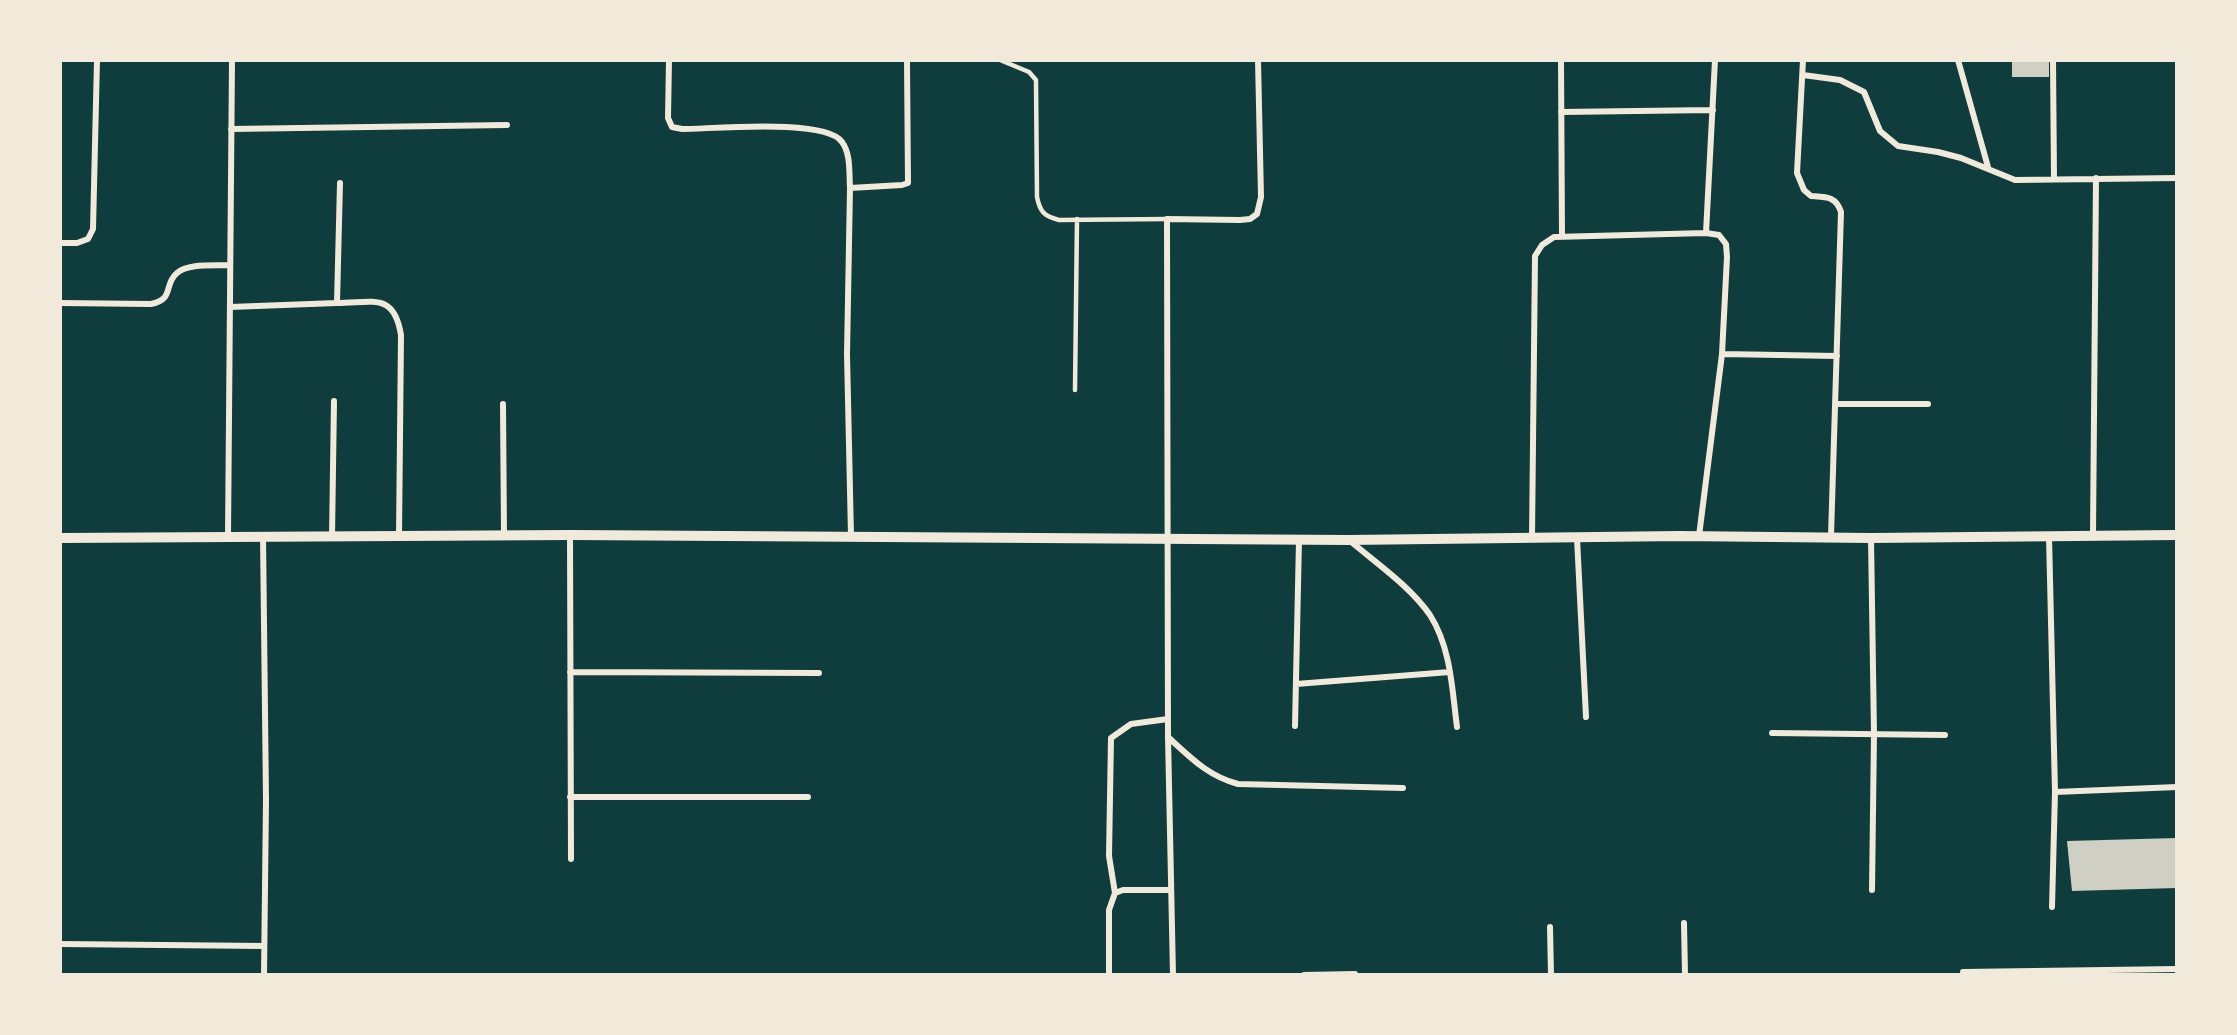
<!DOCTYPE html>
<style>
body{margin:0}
#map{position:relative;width:2237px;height:1035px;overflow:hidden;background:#0f3d3e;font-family:Commissioner,sans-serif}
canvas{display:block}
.frame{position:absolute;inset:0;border:62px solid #f1e9da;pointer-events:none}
</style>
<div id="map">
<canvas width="2237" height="1035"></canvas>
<div class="frame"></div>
</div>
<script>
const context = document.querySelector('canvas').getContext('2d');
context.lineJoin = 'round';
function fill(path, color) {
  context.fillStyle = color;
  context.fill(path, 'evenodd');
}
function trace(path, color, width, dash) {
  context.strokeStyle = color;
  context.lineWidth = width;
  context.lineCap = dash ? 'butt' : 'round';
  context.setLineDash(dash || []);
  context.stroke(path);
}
fill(new Path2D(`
 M2012,60H2049V77H2012Z
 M2177,838V888L2072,891L2067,841Z`), '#cfcfc3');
trace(new Path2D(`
 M1000,60L1029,72L1036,80L1037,197C1040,212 1044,216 1059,220L1167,219
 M1075,390L1077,219`), '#f1e9da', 4.5);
trace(new Path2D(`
 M669,60L668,118L672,127L682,129C712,129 826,118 842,142C851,154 849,173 850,188L847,354L851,536
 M1561,60L1562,237
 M1803,60L1797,173L1804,190L1811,196C1826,197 1836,196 1841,212L1831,536
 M1958,60L1988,167
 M2053,60L2054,179
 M1803,75L1840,80L1864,92L1880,131L1898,146L1938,152L1961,158L2015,180L2177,178
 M1561,112L1713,110
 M231,129L507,125
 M850,188L902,185L908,183L907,60
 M1706,233L1715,60
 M60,243H77L88,239L93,229L97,60
 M60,303L151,304C175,299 163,285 177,273C188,263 215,266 229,265
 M337,303C373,303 394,292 401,335L399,536
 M230,307L337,303L340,183
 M503,404L504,535
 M1836,404H1928
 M263,535L266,800L264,975
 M570,535L571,859
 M2093,535L2096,178
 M1699,536L1722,354
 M2049,536L2055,792L2052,907
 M228,537L232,60
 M332,537L334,401
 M1532,537L1535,256L1542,245L1554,237L1706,233L1719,235L1726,244L1727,257L1722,354L1837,356
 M1577,538L1586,717
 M1871,538L1874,734L1872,890
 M1349,540C1376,563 1410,586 1430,615C1451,648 1452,689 1457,727
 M570,672L819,673
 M1296,684L1450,672
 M1295,726L1299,540
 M1772,733L1945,735
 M1168,737C1191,758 1208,776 1238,784L1403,788
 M2055,792L2177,787
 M570,797H808
 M1115,893L1109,856L1111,738L1131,724L1168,719
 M1684,923L1685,975
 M1550,927L1551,975
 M60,944L264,946
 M1963,972L2177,969
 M1109,975V910L1115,893L1123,890H1171
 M1173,975L1168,737L1167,219L1240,220L1250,219L1257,214L1261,197L1258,60
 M1304,975L1355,974`), '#f1e9da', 6);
trace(new Path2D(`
 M60,538L570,535L1348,540L1679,536L1871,538L2177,535`), '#f1e9da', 10);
</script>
